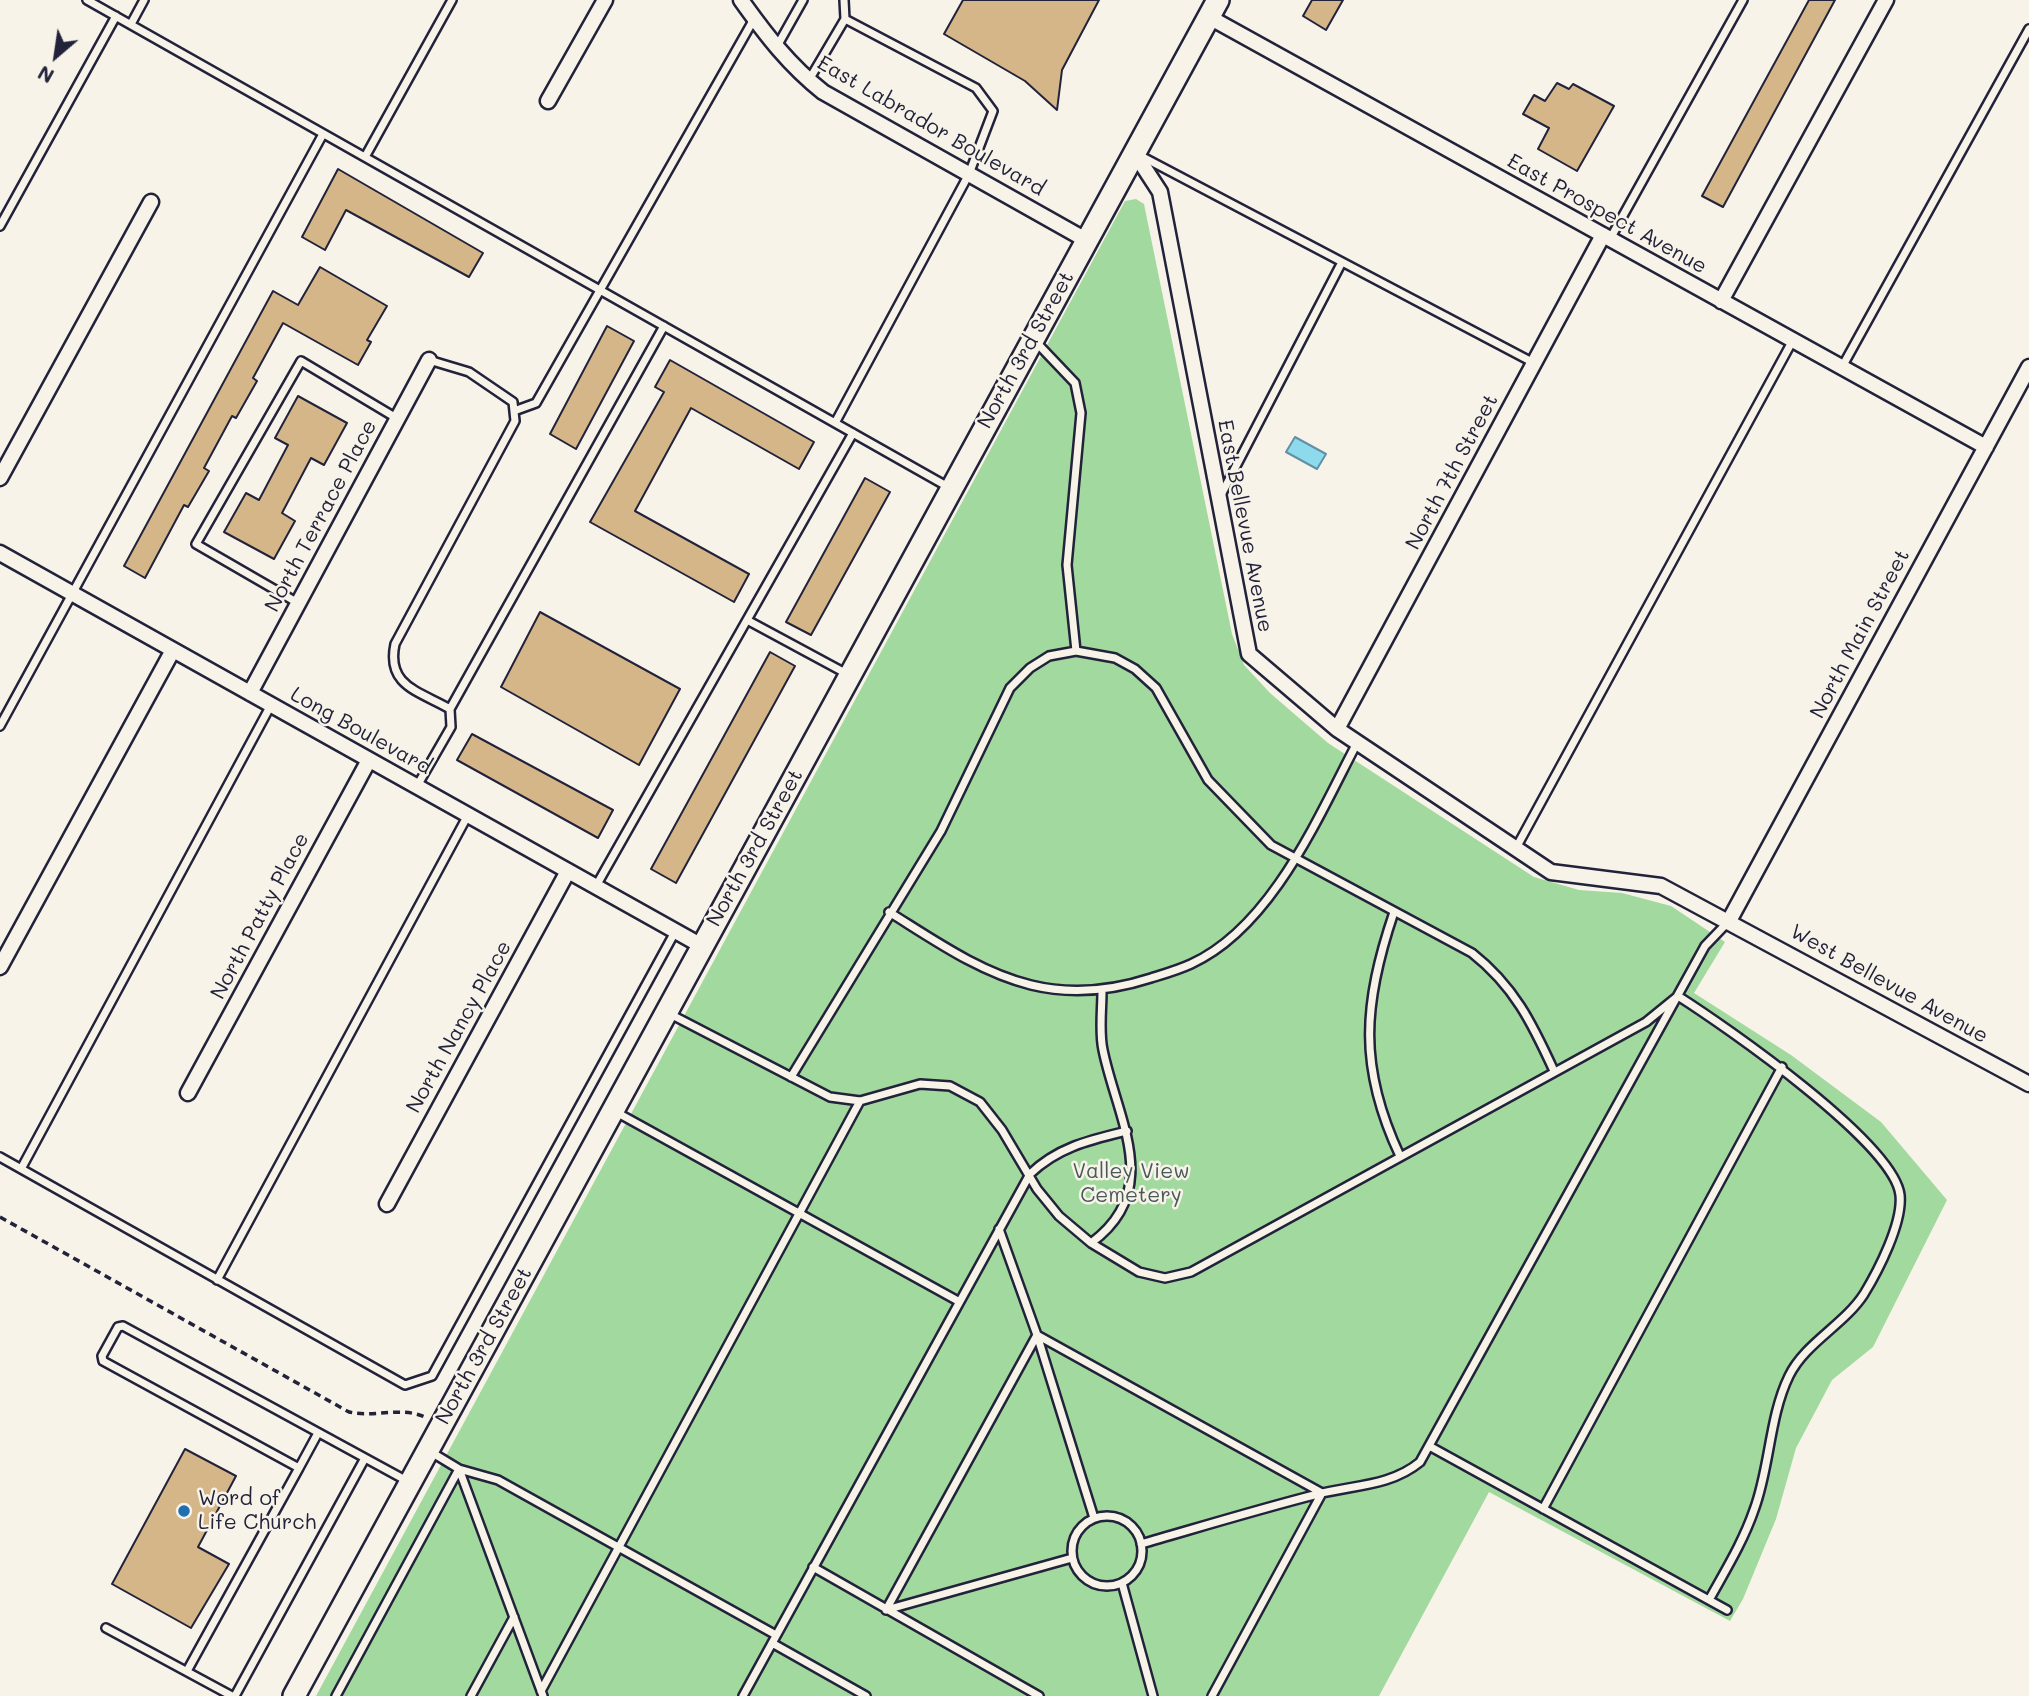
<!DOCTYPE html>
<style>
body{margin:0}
#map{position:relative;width:2029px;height:1696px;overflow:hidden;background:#f7f3e8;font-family:Mali,sans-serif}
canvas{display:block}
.north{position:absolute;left:21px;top:21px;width:70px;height:70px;-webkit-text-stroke:5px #f7f3e8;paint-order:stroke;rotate:209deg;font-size:19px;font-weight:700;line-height:28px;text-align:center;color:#22223b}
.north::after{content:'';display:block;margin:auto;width:24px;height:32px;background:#22223b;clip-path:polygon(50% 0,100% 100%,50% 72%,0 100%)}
</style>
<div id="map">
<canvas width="2029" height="1696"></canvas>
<div class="north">N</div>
</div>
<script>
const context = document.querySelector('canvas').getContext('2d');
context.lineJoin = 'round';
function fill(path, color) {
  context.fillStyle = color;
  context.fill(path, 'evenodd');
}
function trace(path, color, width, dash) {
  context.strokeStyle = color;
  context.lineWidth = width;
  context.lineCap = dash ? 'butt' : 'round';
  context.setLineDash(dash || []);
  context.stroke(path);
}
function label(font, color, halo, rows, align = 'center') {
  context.font = font + ' Mali,sans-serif';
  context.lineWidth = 5;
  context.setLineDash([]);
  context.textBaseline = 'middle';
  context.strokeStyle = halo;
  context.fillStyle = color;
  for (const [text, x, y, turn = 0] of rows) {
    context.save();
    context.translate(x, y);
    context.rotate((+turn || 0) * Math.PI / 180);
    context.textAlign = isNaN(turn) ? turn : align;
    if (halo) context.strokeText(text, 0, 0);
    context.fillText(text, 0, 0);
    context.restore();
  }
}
fill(new Path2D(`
 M1136,199L1144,204L1232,634L1244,665L1270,693L1328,743L1534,877L1579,890L1622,893L1671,906L1725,942L1694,993L1791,1055L1881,1122L1947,1200L1873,1347L1832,1380L1796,1448L1776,1519L1743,1599L1730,1621L1489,1492L1379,1696H316L1125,201Z`), '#a1d99e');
const water = new Path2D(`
 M1295,437L1326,454L1317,469L1286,452Z`);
fill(water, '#8ddaec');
trace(water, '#6290a5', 2);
const building = new Path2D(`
 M963,0H1099L1062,70L1057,110L1025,81L944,34Z
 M1312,0H1343L1326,30L1303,16Z
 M1809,0H1835L1723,207L1702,196Z
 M1557,83L1569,89L1573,84L1614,106L1577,171L1538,149L1549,128L1523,114L1534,95L1545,101Z
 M338,169L483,253L469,277L346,210L325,250L302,237Z
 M320,267L387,306L367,340L371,342L358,365L283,323L253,378L257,381L236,418L232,416L204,468L209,471L188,507L184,505L145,578L124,566L273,291L298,305Z
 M607,326L634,341L576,449L550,434Z
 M670,360L814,442L799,469L691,408L635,511L749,574L734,602L590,522L664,392L655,387Z
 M298,396L347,423L324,465L311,458L282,513L295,521L274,559L224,532L246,493L259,500L288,445L275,438Z
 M865,478L890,492L811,635L786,622Z
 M540,612L680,689L639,765L501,687Z
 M770,652L795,666L676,883L651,869Z
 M472,734L613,810L598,838L457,760Z
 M185,1449L236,1476L198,1547L229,1564L191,1628L112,1584Z`);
fill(building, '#d5b689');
trace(building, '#22223b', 2);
const lane = new Path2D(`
 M87,0L950,488
 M844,0L845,19
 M131,24L144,0
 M776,48L803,0
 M809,80L845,19L976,88L993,111L969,174L835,423
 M1139,155L1534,363
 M365,157L452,0
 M0,226L116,16
 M1610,239L1743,0
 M1035,341L1075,383L1081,413L1067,565L1076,651
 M429,360L469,372L513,402L515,421L395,644C386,686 419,691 450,709
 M1842,367L2029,29
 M514,411L536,403L754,19
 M1220,497L1342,262
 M298,603L196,544L301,361L398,419
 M747,620L849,675
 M0,726L323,134
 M417,786L451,727L450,709L664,326
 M1516,848L1793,340
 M596,886L853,433
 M889,912C934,940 979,972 1031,985C1072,995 1111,991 1151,978C1164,974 1178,970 1191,964C1272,927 1318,817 1357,743
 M1394,912C1363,1004 1358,1067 1400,1156
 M670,1014L830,1097L860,1101L920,1084L950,1086L980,1102L1002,1130L1037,1189L1059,1216L1091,1243L1139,1272L1165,1278L1191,1272L1646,1022L1678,996C1725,1026 1894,1143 1900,1195C1903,1223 1878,1271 1864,1294C1844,1325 1805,1343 1789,1376C1769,1417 1770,1468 1754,1510C1743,1542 1725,1571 1709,1600
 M791,1077L941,831L1010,688L1030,668L1049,656L1076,651L1115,658L1135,669L1156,688L1208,780L1271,845L1472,953C1514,986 1532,1023 1554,1071
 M616,1112L958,1301
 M0,1157L405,1385L432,1376L675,932
 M21,1169L271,705
 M999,1229L1037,1335L1094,1518
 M1091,1243C1164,1190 1117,1119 1103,1050C1099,1032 1102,1010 1102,991
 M217,1280L468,815
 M318,1433L299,1468L103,1361L102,1356L118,1327L123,1326L409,1482
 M1431,1447L1727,1610
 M431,1452L459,1469L498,1480L776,1635
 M459,1469L543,1696
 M1543,1509L1782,1067
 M1072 1551a35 35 0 1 1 70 0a35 35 0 1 1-70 0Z
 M1141,1544C1200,1527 1259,1509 1318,1494C1354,1485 1391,1486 1420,1462L1705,946L1728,922
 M813,1567L1039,1696
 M1122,1583L1153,1696
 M886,1610L1037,1335L1322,1493L1212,1696
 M886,1610L1072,1558
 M106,1628L232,1696
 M772,1643L866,1696
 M187,1671L299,1468
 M541,1691L860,1101
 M235,1696L365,1458
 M336,1696L459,1469
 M471,1696L514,1617
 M743,1696L1030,1174C1058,1147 1090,1140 1127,1131`);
const street = new Path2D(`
 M741,0C766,35 789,65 823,92L1086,240
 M1209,17L1986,447
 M548,101L605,0
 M1134,152L1160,192L1249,654L1337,729L1551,872L1661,886L2029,1084
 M1721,301L1886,0
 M0,478L151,202
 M0,553L702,946
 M250,693L429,360
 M1337,729L1603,235
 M1729,921L2029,367
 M0,967L173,650
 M188,1093L369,760
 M387,1204L568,871`);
const secondary = new Path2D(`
 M294,1696L1218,0`);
trace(lane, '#22223b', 12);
trace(street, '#22223b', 19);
trace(secondary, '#22223b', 26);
trace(new Path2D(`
 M0,1217L349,1412C375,1418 400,1406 425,1417`), '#22223b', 3.5, [7, 5]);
trace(lane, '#f7f3e8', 7);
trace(street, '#f7f3e8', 14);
trace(secondary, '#f7f3e8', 21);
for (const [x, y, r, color] of [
 [184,1511,7,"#1f6fb2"]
]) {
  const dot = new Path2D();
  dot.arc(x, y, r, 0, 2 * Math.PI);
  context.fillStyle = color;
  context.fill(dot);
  trace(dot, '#f7f3e8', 2.5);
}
label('21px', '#22223b', '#f7f3e8', [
 ["East Labrador Boulevard",931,126,30],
 ["East Prospect Avenue",1607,214,29],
 ["North 3rd Street",1026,350,-61],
 ["North 7th Street",1452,472,-62],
 ["North Terrace Place",321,516,-62],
 ["East Bellevue Avenue",1245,526,79],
 ["North Main Street",1860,634,-62],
 ["Long Boulevard",361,731,29],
 ["North 3rd Street",755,848,-61],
 ["North Patty Place",260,916,-62],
 ["West Bellevue Avenue",1889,984,29],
 ["North Nancy Place",459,1027,-61],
 ["North 3rd Street",484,1346,-61]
]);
label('21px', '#485959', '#f7f3e8', [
 ["Valley View",1131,1172],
 ["Cemetery",1131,1196]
]);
label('21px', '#22223b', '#f7f3e8', [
 ["Word of",198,1499],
 ["Life Church",198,1523]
], 'left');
</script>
